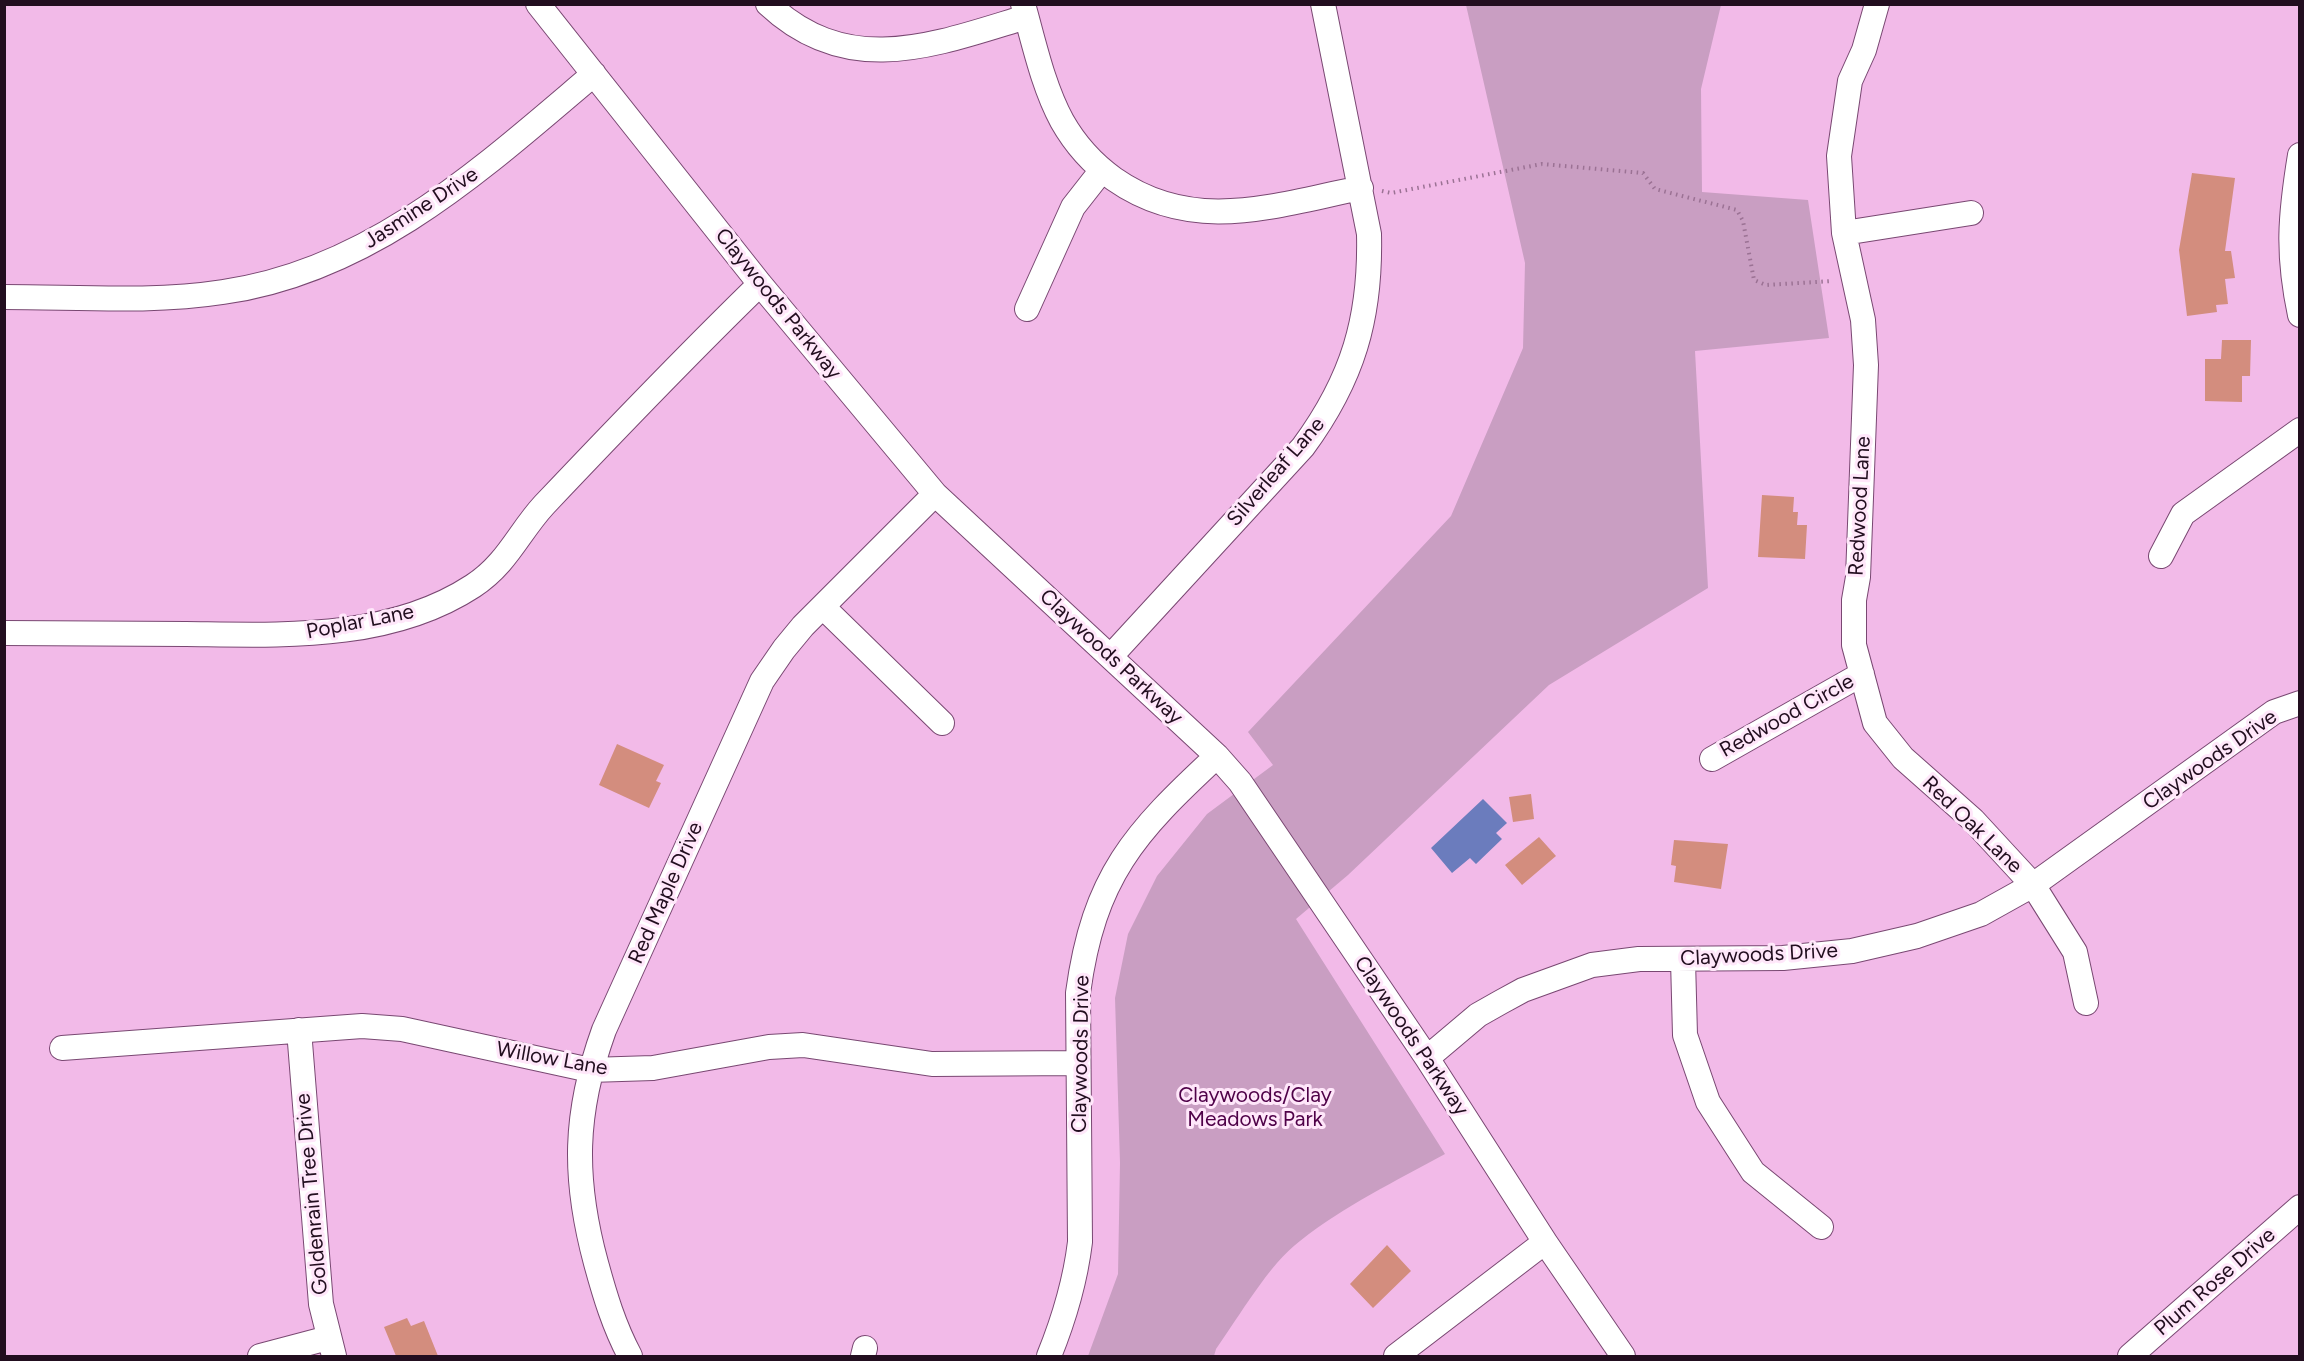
<!DOCTYPE html>
<style>
body{margin:0}
#map{position:relative;width:2304px;height:1361px;overflow:hidden;background:#f2bae8;font-family:Figtree,sans-serif}
canvas{display:block}
.frame{position:absolute;inset:0;border:6px solid #220e1f;pointer-events:none}
</style>
<div id="map">
<canvas width="2304" height="1361"></canvas>
<div class="frame"></div>
</div>
<script>
const context = document.querySelector('canvas').getContext('2d');
context.lineJoin = 'round';
function fill(path, color) {
  context.fillStyle = color;
  context.fill(path, 'evenodd');
}
function trace(path, color, width, dash) {
  context.strokeStyle = color;
  context.lineWidth = width;
  context.lineCap = dash ? 'butt' : 'round';
  context.setLineDash(dash || []);
  context.stroke(path);
}
function label(font, color, halo, rows, align = 'center') {
  context.font = font + ' Figtree,sans-serif';
  context.lineWidth = 6;
  context.setLineDash([]);
  context.textBaseline = 'middle';
  context.strokeStyle = halo;
  context.fillStyle = color;
  for (const [text, x, y, turn = 0] of rows) {
    context.save();
    context.translate(x, y);
    context.rotate((+turn || 0) * Math.PI / 180);
    context.textAlign = isNaN(turn) ? turn : align;
    if (halo) context.strokeText(text, 0, 0);
    context.fillText(text, 0, 0);
    context.restore();
  }
}
fill(new Path2D(`
 M1466,5H1721L1701,89L1702,192L1808,200L1829,338L1695,351L1708,588L1549,685L1348,875L1296,919L1445,1154C1396,1181 1344,1206 1300,1241C1269,1264 1239,1317 1216,1349L1214,1356H1088L1118,1274L1120,1163L1115,998L1128,934L1157,876L1207,814L1273,765L1248,732L1451,516L1523,348L1525,263Z`), '#c99ec2');
fill(new Path2D(`
 M1483,799L1507,823L1496,833L1502,839L1476,864L1470,858L1452,873L1431,848Z`), '#6b7cbd');
fill(new Path2D(`
 M2192,173L2235,178L2225,251H2231L2235,278L2225,279L2228,304L2216,305L2217,312L2187,316L2179,250Z
 M2222,340H2251L2250,376H2242V402L2205,401V359H2221Z
 M1762,495L1794,497L1793,512H1798L1797,525H1807L1805,559L1758,557Z
 M617,744L664,765L656,781L661,783L649,808L599,785Z
 M1531,794L1534,819L1513,822L1509,797Z
 M1539,837L1556,856L1522,885L1505,865Z
 M1674,840L1728,844L1721,889L1674,882L1676,866L1671,865Z
 M1387,1245L1411,1271L1373,1308L1350,1284Z
 M407,1318L411,1326L424,1321L438,1356H396L384,1327Z`), '#d38d7e');
const minor = new Path2D(`
 M538,4L760,284L935,494L1217,756L1240,782L1427,1058L1545,1242L1623,1356
 M768,4C849,80 936,44 1026,17
 M1023,4C1034,43 1043,86 1062,121C1075,144 1093,164 1114,179C1194,235 1275,205 1361,188
 M1877,4L1864,50L1850,81L1839,156L1844,233L1863,320L1866,365L1858,577L1854,600V645L1875,723L1903,758L1973,820L2033,885L2075,952L2086,1003
 M2300,155C2290,216 2287,254 2300,315
 M1844,233L1971,213
 M4,297C76,297 152,303 223,292C372,271 484,167 594,74
 M1027,309L1073,207L1102,170
 M2161,556L2183,514L2300,430
 M823,607L942,723
 M4,633C65,633 126,634 186,634C282,635 389,641 473,586C507,564 519,532 544,505C615,430 686,356 760,284
 M1111,656L1303,447C1353,379 1371,318 1369,234L1323,4
 M1712,759L1862,674
 M1683,960L1685,1035L1708,1102L1753,1172L1821,1227
 M299,1030L321,1304L334,1356
 M62,1048L362,1026L402,1029L590,1070L653,1068L769,1047L803,1045L932,1064L1078,1063
 M1427,1058L1478,1015L1501,1002L1523,990L1592,965L1639,959L1783,958L1852,951L1917,936L1981,914L2033,885L2274,712L2300,703
 M260,1356L328,1338
 M630,1356C614,1326 605,1296 596,1263C573,1178 574,1113 604,1030L762,681L784,649L803,626L935,494
 M863,1356L865,1348
 M1049,1356C1064,1319 1075,1283 1080,1242L1078,993C1094,876 1134,833 1217,756
 M1396,1356L1545,1242
 M2130,1356L2300,1207`);
trace(minor, '#794872', 26);
trace(new Path2D(`
 M1382,191L1391,193L1542,164L1643,173L1655,189L1737,210L1743,221L1754,280L1766,285L1833,281`), '#9b7294', 4, [1.5, 4.5]);
trace(minor, '#fff', 24);
label('21px', '#220e1f', '#ffe7fa', [
 ["Jasmine Drive",421,208,-33],
 ["Claywoods Parkway",778,304,51],
 ["Silverleaf Lane",1276,472,-49],
 ["Redwood Lane",1860,506,-87],
 ["Poplar Lane",360,622,-11],
 ["Claywoods Parkway",1111,657,43],
 ["Redwood Circle",1787,716,-29],
 ["Claywoods Drive",2210,760,-35],
 ["Red Oak Lane",1972,825,44],
 ["Red Maple Drive",666,893,-66],
 ["Claywoods Drive",1759,955,-3],
 ["Claywoods Parkway",1411,1036,56],
 ["Claywoods Drive",1081,1054,-89],
 ["Willow Lane",552,1059,10],
 ["Goldenrain Tree Drive",312,1194,-95],
 ["Plum Rose Drive",2215,1282,-41]
]);
label('21px', '#4f0148', '#ffe7fa', [
 ["Claywoods/Clay",1255,1096],
 ["Meadows Park",1255,1120]
]);
</script>
